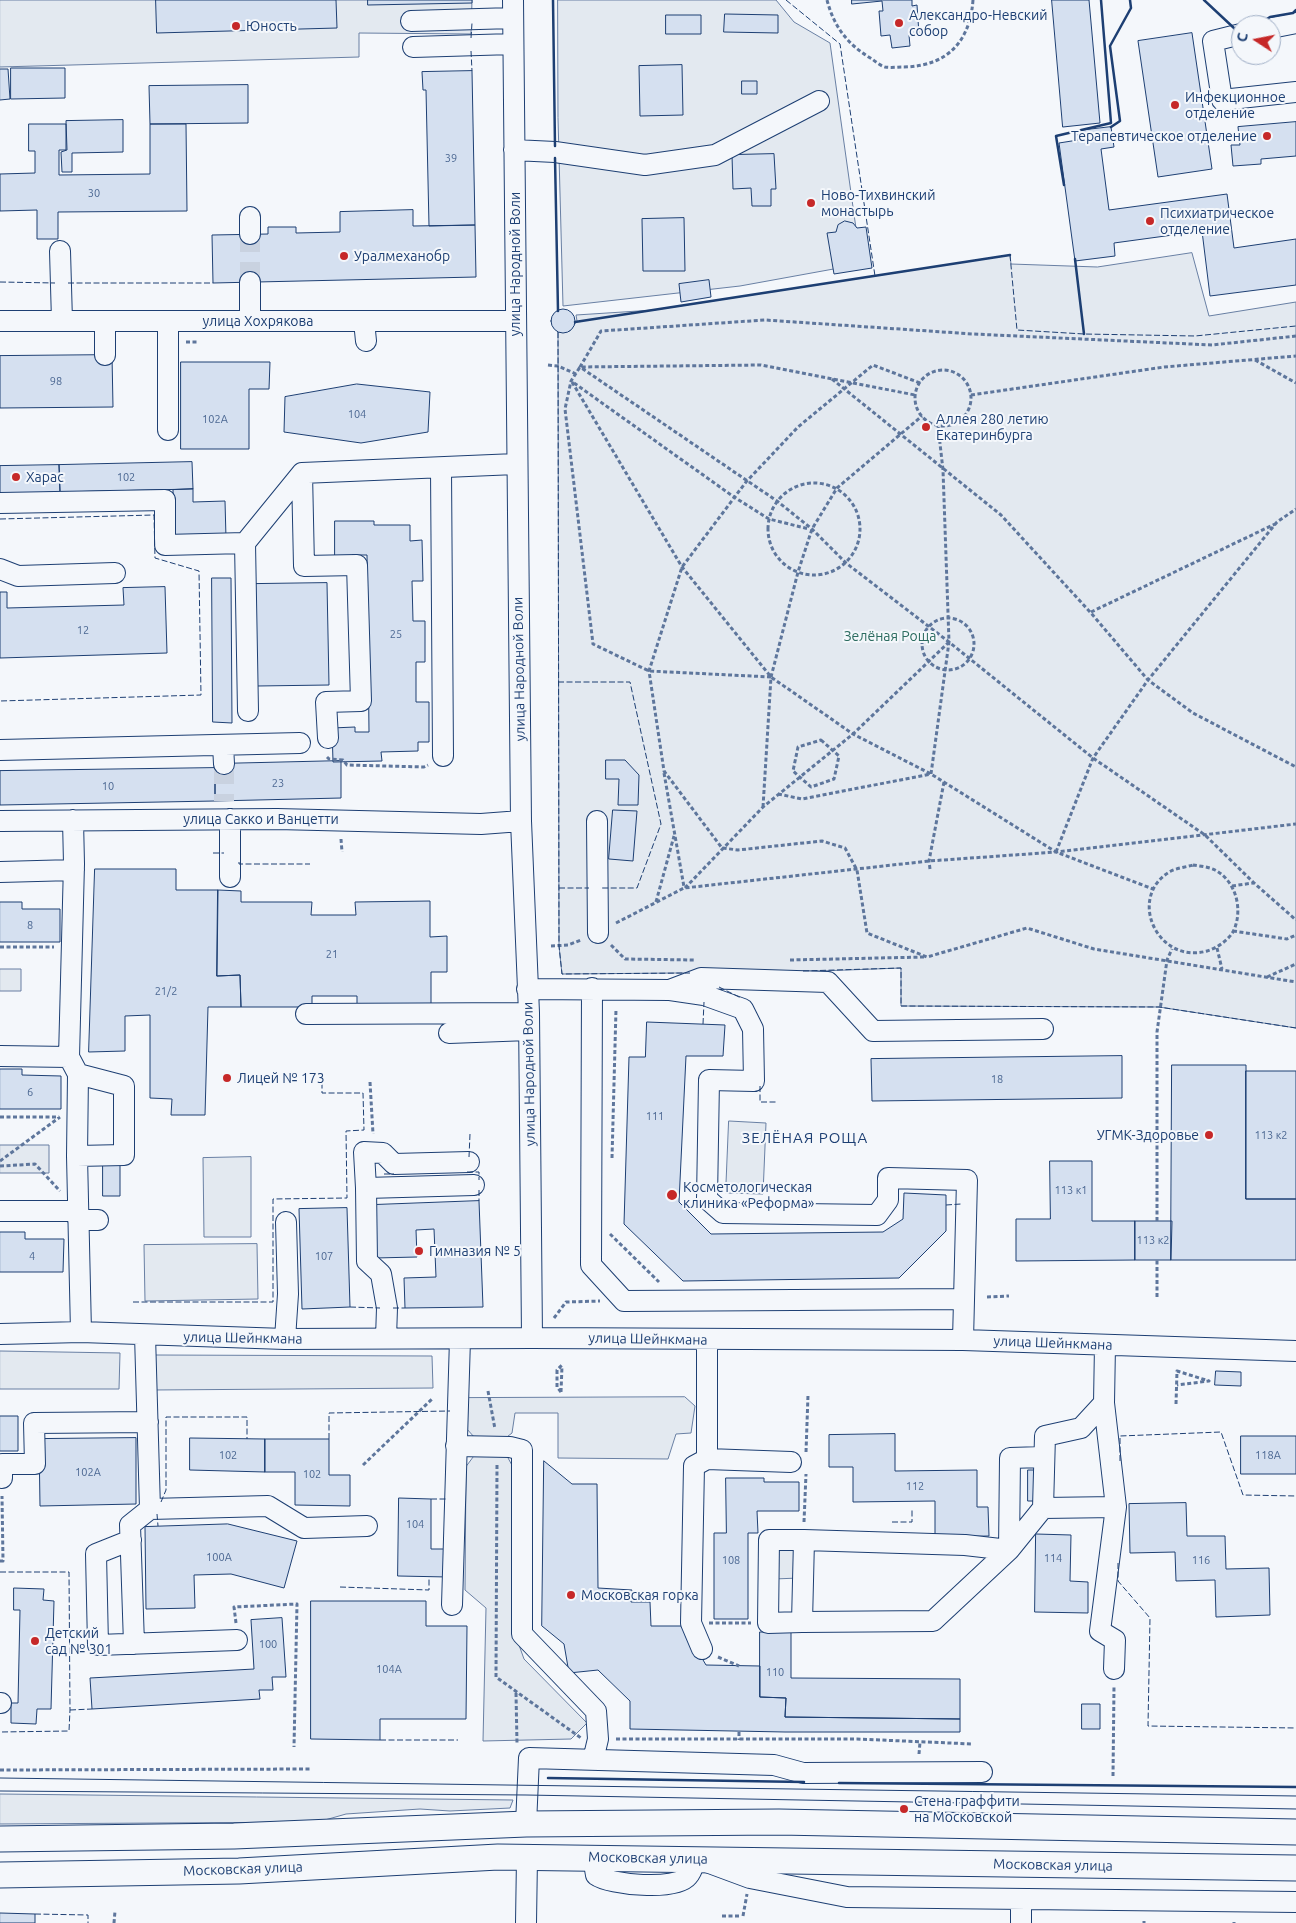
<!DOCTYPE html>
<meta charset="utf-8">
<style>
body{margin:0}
#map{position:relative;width:1296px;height:1923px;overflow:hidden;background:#f4f7fb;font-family:Ubuntu,sans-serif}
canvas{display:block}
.north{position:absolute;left:1231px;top:15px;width:50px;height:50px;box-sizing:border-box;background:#f4f7fb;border:1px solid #9eadc5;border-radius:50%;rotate:281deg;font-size:14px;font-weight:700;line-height:20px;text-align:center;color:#1d3f73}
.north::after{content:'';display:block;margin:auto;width:18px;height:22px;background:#c62828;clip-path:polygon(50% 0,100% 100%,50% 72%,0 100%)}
</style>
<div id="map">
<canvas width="1296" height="1923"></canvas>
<div class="north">С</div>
</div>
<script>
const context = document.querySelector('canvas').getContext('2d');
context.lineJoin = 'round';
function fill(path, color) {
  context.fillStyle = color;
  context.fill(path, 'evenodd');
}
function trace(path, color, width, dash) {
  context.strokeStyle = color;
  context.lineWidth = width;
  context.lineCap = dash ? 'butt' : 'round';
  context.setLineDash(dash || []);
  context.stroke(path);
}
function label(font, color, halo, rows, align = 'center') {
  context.font = font + ' Ubuntu,sans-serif';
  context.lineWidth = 4;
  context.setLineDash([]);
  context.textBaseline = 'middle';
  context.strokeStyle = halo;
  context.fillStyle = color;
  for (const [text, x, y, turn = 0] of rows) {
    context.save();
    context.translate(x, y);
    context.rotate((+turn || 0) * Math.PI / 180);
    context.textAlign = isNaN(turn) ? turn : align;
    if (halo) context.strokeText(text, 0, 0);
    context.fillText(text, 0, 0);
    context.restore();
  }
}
const green = new Path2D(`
 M0,0H472L471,34L359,33V57L0,67Z
 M558,0H776L794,22L830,43L861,264L740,286L563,306L558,118Z
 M1192,253L1209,316L1296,302V1028L1159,1007L901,1006V968L793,972L562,974L559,946L558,332L570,331L577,321L576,315L654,310L1010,255L1011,264L1097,267Z
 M0,969H21V991H0Z
 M729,1121L766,1123L763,1194L726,1193Z
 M0,1145H49V1173H0Z
 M251,1157V1237H204L203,1158Z
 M257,1244L258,1299L145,1301L144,1245Z
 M0,1351L120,1353L119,1389H0Z
 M152,1355L432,1356L433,1388L153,1390Z
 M685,1397L695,1406L691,1433L676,1434L668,1459L558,1458V1413H515L512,1433L503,1440L475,1438L466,1428L468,1398Z
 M475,1455L507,1456L514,1469V1631L524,1659L587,1723L571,1739L483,1741L486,1608L465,1590L466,1467Z
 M775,1546L800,1547L799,1578L774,1579Z
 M0,1794L513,1800L510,1808L450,1811L420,1809L346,1814L318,1822L0,1824Z`);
fill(green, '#e3e9f0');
trace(green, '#687fa3', 1);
const building = new Path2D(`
 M156,0H336L337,28L157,33Z
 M368,0H472V3L368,5Z
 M852,0H912V6L917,5L919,34L909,35L910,46L892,48L890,35L881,36L879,11H883L882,1L852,4Z
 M1052,0H1089L1100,123L1063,127Z
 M725,14L778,15V33L724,32Z
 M666,15H701V34H666Z
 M1192,33L1212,169L1158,177L1138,41Z
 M682,65L683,115L640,116L639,66Z
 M11,68H65V98L11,99Z
 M0,69H8L10,99L0,100Z
 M472,71L475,225L429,226L426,90H423L422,72Z
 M742,81H757V94H742Z
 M248,85V123L150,124L149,86Z
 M123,120V152L72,153V172H62L61,152L67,150L66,121Z
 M1296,122V156L1261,159V164L1233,166L1231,145H1240L1238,127Z
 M29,124H66V150H59V175L150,174V124H186L187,211L58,212V239H37V210L0,211V174L35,173V151H29Z
 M1111,127L1114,147L1101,149L1109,210L1227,194L1234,248L1296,239V285L1210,296L1202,231L1114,243L1115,256L1075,261L1059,143L1078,140L1077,131Z
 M774,154L776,189H771V206H752L751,188L733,189L732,155Z
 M413,210V226L475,225L476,277L213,283L212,235L268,234V227H296V233L340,232V212Z
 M684,218L685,271H643L642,219Z
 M845,221L853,223L857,228L866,227L872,268L834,274L827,233L836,232L838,225Z
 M709,280L711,297L681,302L679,284Z
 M551 321a12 12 0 1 1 24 0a12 12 0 1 1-24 0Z
 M112,355L113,407L0,408V356Z
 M181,362H270L269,389H249V449H181Z
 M357,384L430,392L428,432L361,443L284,432L285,397Z
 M192,462L193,489L60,492L59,465Z
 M59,465L60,492L0,494V466Z
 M193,489V502L225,501L226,538L174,539L173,490Z
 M335,521H374V525H410V541L422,540L423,581H412L413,621H425V662H416V702H429V742H418V751L381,752L382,761L333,762L332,728L355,727V732H369L367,555H352L353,559H335Z
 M212,578H231L232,723L213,722Z
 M327,583L329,685L257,686L255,584Z
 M165,587L167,653L0,658V592H7V608L124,605L123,588Z
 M606,760H625L639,775L638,805H618L619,779H606Z
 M341,761V798L215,801V764Z
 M215,768V801L0,805V771Z
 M613,810L637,811L633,861L609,859Z
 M95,869H176V890H218L217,976L240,975L241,1007H208L205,1115H171L172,1099L150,1098V1015L125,1016V1051L89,1052Z
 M218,890L241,891V902H312L311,915H356L355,902L430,901V937L447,936V972H431V1006L357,1007V996H312V1007H241L240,975L217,976Z
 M0,902H22V909H60V942H0Z
 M647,1022L725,1025L723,1056H686L679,1202L711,1234L883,1232L903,1219L904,1193L946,1195V1231L899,1278L683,1281L624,1224L629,1057H645Z
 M1122,1056V1098L872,1101L871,1059Z
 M1172,1065H1246V1199H1296V1260H1171Z
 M0,1069H22V1075L61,1076V1109H0Z
 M1246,1071H1296V1199H1246Z
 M1050,1161H1092V1221H1135V1260L1016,1261V1219H1050Z
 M103,1164H120V1196H103Z
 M479,1201L483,1307L405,1308L404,1278L436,1277L434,1229L416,1230L417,1257L375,1258L373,1205Z
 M347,1208L350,1307L302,1309L299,1209Z
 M1135,1221H1172L1171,1260H1135Z
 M0,1232H25V1239H64L63,1272H0Z
 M1216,1371L1241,1372V1386L1215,1385Z
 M0,1416H18V1451H0Z
 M895,1434V1471L977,1470V1507H988L989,1536L935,1537V1501L853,1502V1467H829V1435Z
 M1241,1436H1296V1474H1241Z
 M136,1438V1504L40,1506L39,1439Z
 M190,1438L265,1439V1472L190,1470Z
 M265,1439H329V1475H350V1506L295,1505V1472H265Z
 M544,1461L572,1484H597L598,1588L632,1590L631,1602H650L651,1626H683L706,1665L760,1666V1697L786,1698L785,1717L960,1719V1732H785L630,1729V1701L598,1670L569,1673L564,1644L542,1626Z
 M1028,1470H1041V1501H1028Z
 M726,1478H764V1482H799V1511H757L758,1533H748V1619H714V1533H726Z
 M399,1498L431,1499V1549H448V1577L398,1576Z
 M1186,1503L1187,1536H1225L1226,1569L1269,1568L1270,1615L1216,1617L1215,1580L1176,1581L1175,1552L1130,1553L1129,1504Z
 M228,1524L297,1541L284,1588L231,1574L194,1575L195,1608L146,1609L145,1527Z
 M1036,1534L1071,1535L1070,1581L1088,1582V1613L1035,1612Z
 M14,1588L44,1589L43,1600L54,1601L51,1709H37L36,1724L11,1723V1703H18L20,1610H14Z
 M311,1601H426V1626H467L466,1719H380V1740L311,1739Z
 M282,1618L286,1677H272L273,1690H259L260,1699L92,1709L90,1678L254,1669L251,1620Z
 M760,1632H791V1678L960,1679V1719L785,1717L786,1698L760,1697Z
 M1082,1704H1100V1729H1082Z
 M0,1913L35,1914V1923H0Z`);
fill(building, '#d5e0f0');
trace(building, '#1d3f73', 1);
trace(new Path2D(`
 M250,282V234
 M224,764V801`), '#c9d2e0', 20, [20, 10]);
const minor = new Path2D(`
 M513,0L521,821L529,1013L532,1338
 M411,21L513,18
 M1271,28L1296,23
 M1241,34L1213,41L1222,100L1296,92
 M413,47L513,44
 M514,150L555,152L645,165L715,155L819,101
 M250,217V234
 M60,251L62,321
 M250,282V321
 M0,321H516
 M105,321V355
 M168,321V430
 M364,321L366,341
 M441,469L443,756
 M302,473L304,566L357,565L361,701L326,702L328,738
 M0,503L165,500V545L245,543L302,473L516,464
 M245,543L248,711
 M0,569L18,576L115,573
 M223,745L224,764
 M0,750L300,743
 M73,820L74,864L69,1057L78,1074L77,1156L81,1332
 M0,821L277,819L481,824L521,821
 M597,821L598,933
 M0,872L74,870
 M230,877V819
 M592,988L591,1265L624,1301L964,1299
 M527,989L670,990L704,995L743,1009L753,1029L754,1081L709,1080L707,1199L723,1213L877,1215L888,1200V1178L967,1180L963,1340
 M672,989L701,978L828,982L873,1031L1043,1029
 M306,1014L529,1013
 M449,1033L529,1030
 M0,1056L69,1057
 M77,1156L124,1155V1086L78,1074
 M366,1188L364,1152L383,1153L394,1164L469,1162
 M0,1211H78
 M78,1220H98
 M0,1334L81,1332L285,1339L532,1338L963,1340L1296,1351
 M386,1338L387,1308L381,1274L367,1261L366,1188L474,1185
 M285,1339L288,1294L286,1222
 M1105,1345L1104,1403L1116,1507L1100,1631L1115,1640L1114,1669
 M456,1446L510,1447L522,1450V1634L596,1711L598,1739L593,1760
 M1043,1457L1010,1458L1009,1550L1043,1508L1116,1507
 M707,1459L791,1462
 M2,1478V1464H35L34,1423L148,1422
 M1043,1508L1045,1436L1081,1428L1104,1403
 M150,1509L268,1506L304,1528L367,1526
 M131,1540L96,1554L98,1645L237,1640
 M769,1540H804L802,1622L768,1623Z
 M452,1605L460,1339
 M802,1622L933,1621L1009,1550L965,1545L804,1540
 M134,1644L130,1525L150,1509L145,1335
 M702,1649L691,1623L694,1466L707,1459V1340
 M0,1703H1
 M526,1824L529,1758L774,1765L803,1773L982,1772
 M593,1857L596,1875C610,1885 676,1891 688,1876C692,1872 694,1864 696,1858L750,1878L847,1897L1296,1902
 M526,1923L527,1857
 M1021,1923V1899`);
const major = new Path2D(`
 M0,1839L234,1836L526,1824L779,1822L1296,1832
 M0,1875L239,1871L498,1857L1296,1868`);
trace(minor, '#1d3f73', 22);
trace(major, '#1d3f73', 27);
trace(new Path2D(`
 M827,0C834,27 848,45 872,59C876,62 881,66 885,67C891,68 898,67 904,67C947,66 970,42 973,0
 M1296,336L1212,345L973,334L765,320L601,331L580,367L777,501L812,529L846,563L949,642L1093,758L1205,835L1254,883L1296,920
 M186,342H197
 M1255,360L1296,383
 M548,365L558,366L576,374
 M915 398a28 28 0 1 1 56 0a28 28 0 1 1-56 0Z
 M832,379L1001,515L1091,613L1148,680L1193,713L1296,767
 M572,382L682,567L771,677L853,734L931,774L1056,852L1153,889
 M574,383L734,497L769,519L809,529
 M920,383L873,365L798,427L746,482L682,567L649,671L664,771L722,848L738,850L822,841L845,848L857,870L867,933L927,957L1027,928L1094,949L1296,982
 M971,395L1164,367L1296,356
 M768 529a46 46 0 1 1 92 0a46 46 0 1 1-92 0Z
 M1091,612L1275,524
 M922 644a26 26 0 1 1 52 0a26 26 0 1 1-52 0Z
 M771,677L649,671L593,644L565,409L571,381L580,367L761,365L915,395
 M821,740L839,756L834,779L811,787L793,771L798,747Z
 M327,757L329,759L343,760L347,765L424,767L428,765
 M664,773L684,887
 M778,794L802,799L931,774L949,642L943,470L938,426
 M763,807L771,677L798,572L812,529L837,488L922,416
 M341,839L342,852
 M1056,852L1093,758L1148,680L1277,522L1296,509
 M1193,865C1200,866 1209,867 1215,870C1236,881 1243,909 1234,930C1229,940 1217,948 1207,951C1157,965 1126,896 1171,871C1177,868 1186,867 1193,865Z
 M930,869L929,861L944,782
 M1232,886L1253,883
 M685,888L763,807L853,734L949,642
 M656,902L674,836
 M616,923L684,888L929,861L1056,852L1296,824
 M1233,931L1287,939L1296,935
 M611,945L625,959L694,960
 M551,946L568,945L581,940
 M0,947H54
 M1217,948L1222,969
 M790,960L924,957
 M1267,977L1296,964
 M370,1082L373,1134
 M0,1117H59
 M612,1158L616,1009
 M0,1161L60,1117
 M0,1166L35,1164L60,1191
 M1157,1221V1032L1167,960L1172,949
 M610,1234L659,1282
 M987,1297L1009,1296
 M1157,1297V1260
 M554,1318L566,1302L600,1301
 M488,1391L495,1429
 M561,1392L557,1387V1370L562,1365
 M561,1392L562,1366
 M1176,1404L1177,1371L1209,1381L1177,1385
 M806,1452L808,1395
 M363,1465L432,1399
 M497,1465L496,1677L581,1738
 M804,1522L806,1474
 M0,1561H3L2,1496
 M236,1623L234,1607L297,1604L294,1747
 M709,1623H751
 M718,1657L739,1666
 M516,1693L517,1744
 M739,1732V1740
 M616,1739H857L973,1744
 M919,1754L920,1742
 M0,1770L312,1769
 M1113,1776L1114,1686
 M722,1916H739
 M743,1916L747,1894
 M114,1923L115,1911
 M1144,1923V1921
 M1234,1923V1922`), '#5e769c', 3, [4, 2.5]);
trace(minor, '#f4f7fb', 20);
trace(major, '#f4f7fb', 25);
trace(new Path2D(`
 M0,1778L1296,1796
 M0,1791L526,1795L1296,1809`), '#1d3f73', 1);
trace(new Path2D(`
 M786,0L840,44L875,276
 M471,38L472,23
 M471,51L472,71
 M1010,255L1017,330L1084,334L1195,336L1296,326
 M0,282L55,283
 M68,283H213
 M558,332L559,946L562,974L690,973
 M0,519L154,515L155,558L199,571L201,695L0,701
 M558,682H630L661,824L637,888H602
 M213,853H224
 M239,862V864H310
 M559,888H589
 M803,971L901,968V1006L1159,1007L1296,1028
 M719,987L741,998
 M703,1024L704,1002
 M760,1086V1102H777
 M469,1157L470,1134
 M467,1172H479V1180
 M384,1174H394
 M479,1190V1201
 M946,1205L961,1204
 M133,1302H273V1199L347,1198L346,1131L364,1130L363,1093H322V1082
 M350,1307L380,1308
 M393,1308H405
 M329,1439V1413L450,1411
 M1120,1461V1436L1221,1432L1243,1495L1296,1496
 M431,1499H448
 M161,1502L166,1490V1417H247V1439
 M157,1514L158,1526
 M892,1522H912V1510
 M1118,1563V1581L1150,1618L1148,1726L1296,1728
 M0,1572H69L70,1710L69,1731L0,1732
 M340,1587L429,1590V1577
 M70,1710L92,1709
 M380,1740H458
 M35,1914L88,1915V1923`), '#1d3f73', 1, [6, 2.5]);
trace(new Path2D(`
 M553,0L555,146
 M1204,0L1235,29
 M1257,25L1270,17L1293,13L1296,10
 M1111,127L1120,121L1110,46L1131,8L1130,0
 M555,158L558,311
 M1064,185L1056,136L1111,123L1101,0
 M1075,259L1084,334
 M575,322L1010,255
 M548,1778L804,1782
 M839,1783L1296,1787`), '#1d3f73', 2.5);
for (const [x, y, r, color] of [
 [899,23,5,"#c62828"],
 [236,26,5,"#c62828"],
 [1175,105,5,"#c62828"],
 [1267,136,5,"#c62828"],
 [811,203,5,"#c62828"],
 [1150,221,5,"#c62828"],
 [344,256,5,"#c62828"],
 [926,427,5,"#c62828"],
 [16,477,5,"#c62828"],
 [227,1078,5,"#c62828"],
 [1209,1135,5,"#c62828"],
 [672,1195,6,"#c62828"],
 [419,1251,5,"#c62828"],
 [571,1595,5,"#c62828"],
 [35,1641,5,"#c62828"],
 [904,1809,5,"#c62828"]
]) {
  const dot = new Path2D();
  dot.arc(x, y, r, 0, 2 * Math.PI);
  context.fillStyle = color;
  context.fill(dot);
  trace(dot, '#f4f7fb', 2);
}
label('11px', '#4b6792', null, [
 ["39",451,158],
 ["30",94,193],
 ["98",56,381],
 ["104",357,414],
 ["102А",215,419],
 ["102",126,477],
 ["12",83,630],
 ["25",396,634],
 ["23",278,783],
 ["10",108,786],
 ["8",30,925],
 ["21",332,954],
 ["21/2",166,991],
 ["18",997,1079],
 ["6",30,1092],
 ["111",655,1116],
 ["113 к2",1271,1135],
 ["113 к1",1071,1190],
 ["113 к2",1153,1240],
 ["4",32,1256],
 ["107",324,1256],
 ["102",228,1455],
 ["118А",1268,1455],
 ["102А",88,1472],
 ["102",312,1474],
 ["112",915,1486],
 ["104",415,1524],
 ["100А",219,1557],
 ["114",1053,1558],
 ["108",731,1560],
 ["116",1201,1560],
 ["100",268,1644],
 ["104А",389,1669],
 ["110",775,1672]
]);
label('14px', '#1d3f73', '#f4f7fb', [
 ["Александро-Невский",909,15],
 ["собор",909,31],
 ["Юность",246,26],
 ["Инфекционное",1185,97],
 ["отделение",1185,113],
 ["Терапевтическое отделение",1257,136,"right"],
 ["Ново-Тихвинский",821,195],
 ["монастырь",821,211],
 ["Психиатрическое",1160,213],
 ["отделение",1160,229],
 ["Уралмеханобр",354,256],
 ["Аллея 280 летию",936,419],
 ["Екатеринбурга",936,435],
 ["Харас",26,477],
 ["Лицей № 173",237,1078],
 ["УГМК-Здоровье",1199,1135,"right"],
 ["Косметологическая",683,1187],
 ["клиника «Реформа»",683,1203],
 ["Гимназия № 5",429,1251],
 ["Московская горка",581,1595],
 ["Детский",45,1633],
 ["сад № 301",45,1649],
 ["Стена граффити",914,1801],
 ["на Московской",914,1817]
], 'left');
label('14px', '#1d3f73', '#f4f7fb', [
 ["улица Народной Воли",515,264,-90],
 ["улица Хохрякова",258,321],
 ["улица Народной Воли",519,669,-91],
 ["улица Сакко и Ванцетти",261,819],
 ["улица Народной Воли",529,1074,-91],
 ["улица Шейнкмана",243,1338,1],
 ["улица Шейнкмана",648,1339,1],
 ["улица Шейнкмана",1053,1343,2],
 ["Московская улица",648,1858,1],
 ["Московская улица",1053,1865,1],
 ["Московская улица",243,1869,-2]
]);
label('14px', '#2c6c60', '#f4f7fb', [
 ["Зелёная Роща",890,636]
]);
context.letterSpacing = '1px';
label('15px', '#1d3f73', '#f4f7fb', [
 ["ЗЕЛЁНАЯ РОЩА",805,1138]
]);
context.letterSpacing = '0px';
</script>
